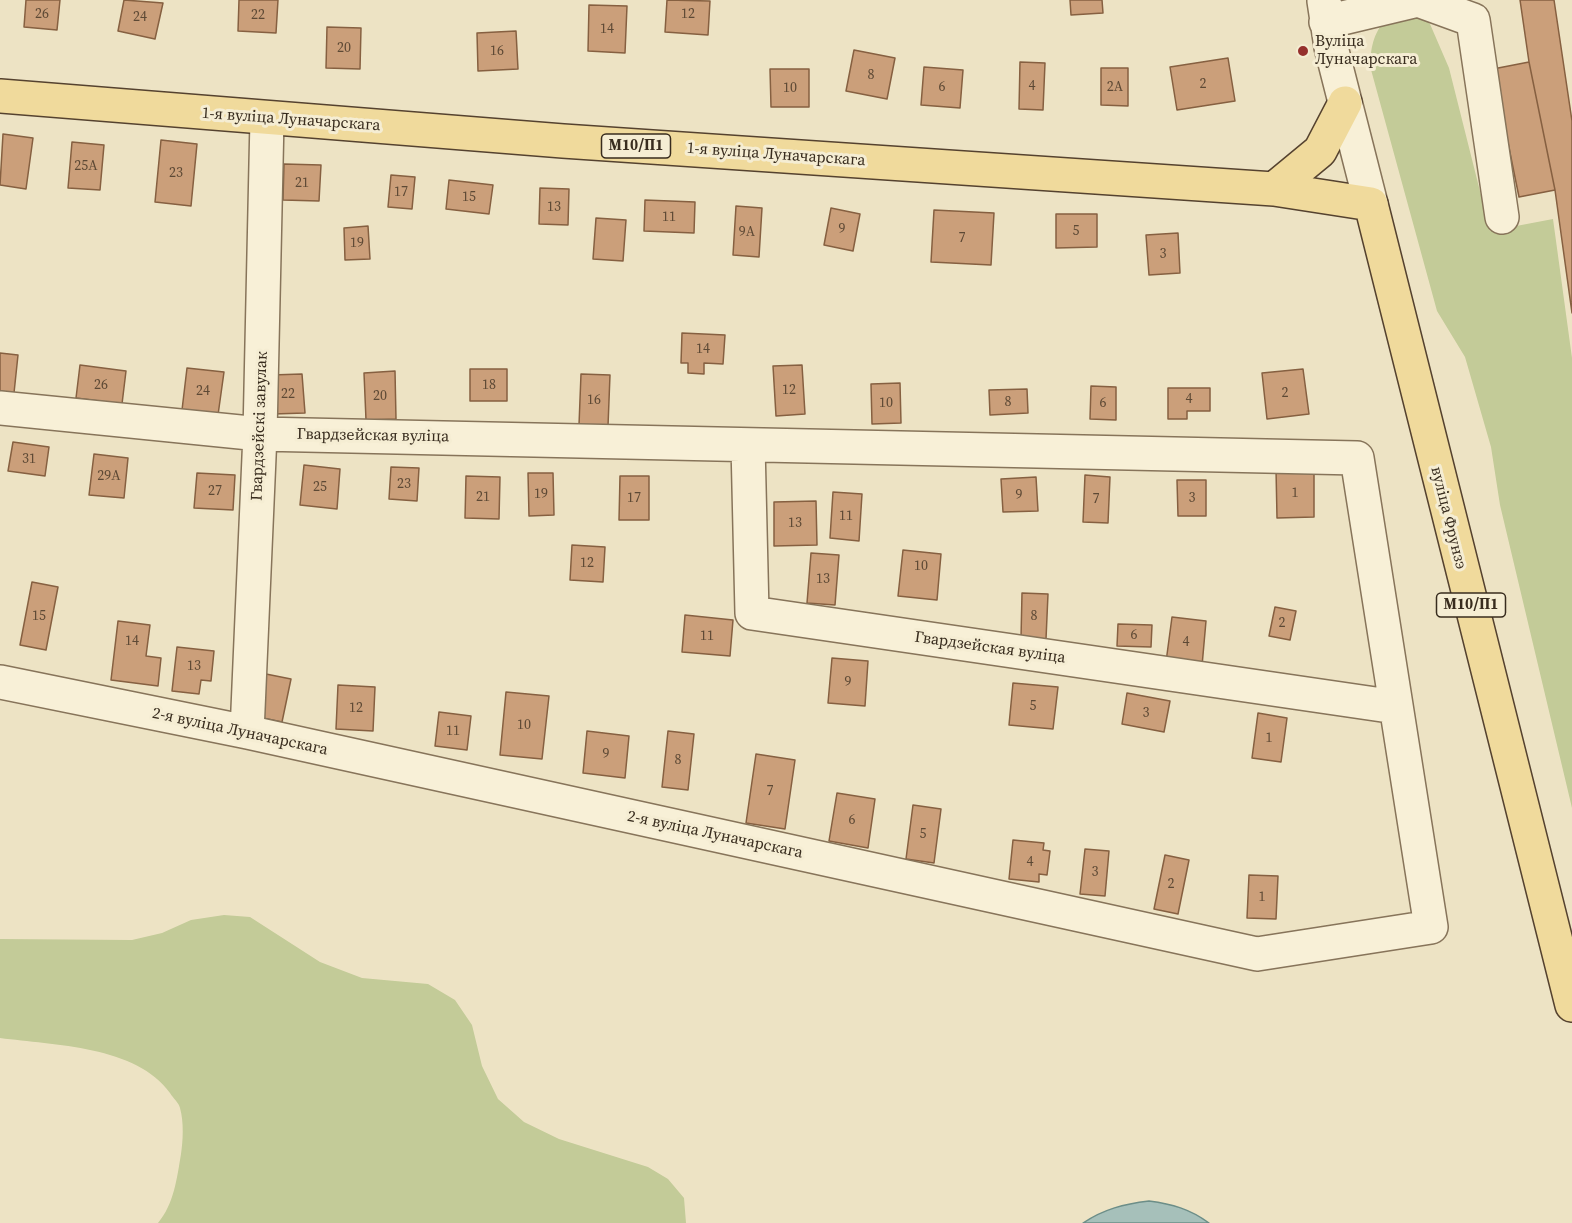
<!DOCTYPE html>
<meta charset="utf-8">
<style>
body{margin:0}
canvas{display:block;background:#ede3c4}
</style>
<canvas width="1572" height="1223"></canvas>
<script>
const context = document.querySelector('canvas').getContext('2d');
context.lineJoin = 'round';
function fill(path, color) {
  context.fillStyle = color;
  context.fill(path, 'evenodd');
}
function trace(path, color, width, dash) {
  context.strokeStyle = color;
  context.lineWidth = width;
  context.lineCap = dash ? 'butt' : 'round';
  context.setLineDash(dash || []);
  context.stroke(path);
}
function label(font, color, halo, rows, align = 'center') {
  context.font = font + ' "Source Serif 4",serif';
  context.lineWidth = 6;
  context.setLineDash([]);
  context.textBaseline = 'middle';
  context.strokeStyle = halo;
  context.fillStyle = color;
  for (const [text, x, y, turn = 0] of rows) {
    context.save();
    context.translate(x, y);
    context.rotate((+turn || 0) * Math.PI / 180);
    context.textAlign = isNaN(turn) ? turn : align;
    if (halo) context.strokeText(text, 0, 0);
    context.fillText(text, 0, 0);
    context.restore();
  }
}
fill(new Path2D(`
 M1417,13L1430,24L1449,68L1490,231L1553,219L1572,358V808L1500,505L1491,447L1465,357L1437,311L1370,66C1371,45 1374,31 1389,16Z
 M224,915L250,917L320,962L362,978L428,984L455,1000L472,1025L482,1066L498,1099L524,1122L559,1139L648,1167L668,1179L684,1198L686,1223H158C174,1204 177,1178 181,1154C183,1141 184,1122 180,1108C179,1103 173,1098 170,1093C137,1046 53,1045 0,1038V939L132,940L162,933L191,920Z`), '#c3cb98');
const water = new Path2D(`
 M1149,1201C1172,1204 1190,1209 1209,1223H1083C1104,1209 1124,1204 1149,1201Z`);
fill(water, '#a6c0ba');
trace(water, '#6c8e88', 1.5);
const building = new Path2D(`
 M26,0H60L57,30L24,27Z
 M124,0L163,3L155,39L118,31Z
 M239,0H278L276,33L238,31Z
 M667,0L710,1L708,35L665,32Z
 M1070,0H1102L1103,13L1071,15Z
 M1520,0H1554L1572,121V313L1555,190L1529,62Z
 M589,5L627,6L625,53L588,51Z
 M327,27L361,28L360,69L326,68Z
 M516,31L518,69L478,71L477,33Z
 M854,50L895,58L887,99L846,91Z
 M1228,58L1235,101L1177,110L1170,67Z
 M1020,62L1045,63L1043,110L1019,109Z
 M1529,62L1555,190L1519,197L1493,69Z
 M924,67L963,70L960,108L921,105Z
 M1101,68H1128V106L1101,105Z
 M770,69H809V107H771Z
 M3,134L33,138L26,189L0,185Z
 M161,140L197,144L191,206L155,202Z
 M72,142L104,145L100,190L68,188Z
 M284,164L321,165L319,201L283,200Z
 M391,175L415,177L412,209L388,207Z
 M449,180L493,185L489,214L446,209Z
 M540,188L569,189L568,225L539,224Z
 M645,200L695,202L694,233L644,231Z
 M736,206L762,208L759,257L733,255Z
 M831,208L860,214L853,251L824,245Z
 M934,210L994,213L991,265L931,262Z
 M1056,214H1097V247L1056,248Z
 M596,218L626,220L623,261L593,259Z
 M368,226L370,259L345,260L344,228Z
 M1178,233L1180,273L1149,275L1146,235Z
 M682,333L725,335L723,364L704,363V374L688,373V363H681Z
 M0,353L18,355L14,393L0,391Z
 M80,365L126,371L122,404L76,398Z
 M802,365L805,414L776,416L773,366Z
 M187,368L224,372L218,415L182,410Z
 M470,369H507V401H470Z
 M1303,369L1309,414L1267,419L1262,373Z
 M395,371L396,419L366,420L364,373Z
 M302,374L305,413L273,414L271,375Z
 M581,374L610,375L608,426L579,425Z
 M900,383L901,423L872,424L871,384Z
 M1091,386L1116,387V420L1090,419Z
 M1168,388H1210V411H1187V419H1168Z
 M1027,389L1028,413L990,415L989,390Z
 M13,442L49,447L45,476L8,471Z
 M94,454L128,458L124,498L89,495Z
 M304,465L340,469L337,509L300,505Z
 M391,467L419,468L417,501L389,499Z
 M1314,468V517L1277,518L1276,469Z
 M197,473L235,475L233,510L194,508Z
 M528,473H553L554,515L529,516Z
 M1085,475L1110,477L1108,523L1083,522Z
 M466,476L500,477L499,519L465,518Z
 M620,476H649V520H619Z
 M1036,477L1038,511L1003,512L1001,479Z
 M1177,480H1206V516H1178Z
 M833,492L862,494L859,541L830,538Z
 M816,501L817,545L774,546V502Z
 M572,545L605,547L603,582L570,580Z
 M903,550L941,554L937,600L898,596Z
 M811,553L839,555L835,605L807,603Z
 M32,582L58,587L46,650L20,645Z
 M1022,593L1048,594L1046,639L1021,638Z
 M1275,607L1296,611L1290,640L1269,636Z
 M685,615L733,620L730,656L682,652Z
 M1172,617L1206,621L1202,666L1166,662Z
 M118,621L150,625L146,656L161,658L158,686L111,680Z
 M1118,624L1152,625L1151,647L1117,646Z
 M177,647L214,651L211,681L201,680L199,694L172,691Z
 M832,658L868,661L865,706L828,703Z
 M261,673L291,679L282,722L253,716Z
 M1013,683L1058,687L1053,729L1009,725Z
 M338,685L375,687L373,731L336,729Z
 M506,692L549,696L542,759L500,755Z
 M1127,693L1170,701L1164,732L1122,724Z
 M439,712L471,716L467,750L435,746Z
 M1258,713L1287,718L1281,762L1252,758Z
 M587,731L629,736L625,778L583,773Z
 M668,731L694,734L688,790L662,787Z
 M756,754L795,760L785,829L746,823Z
 M837,793L875,799L868,848L829,841Z
 M913,805L941,809L934,863L906,859Z
 M1013,840L1044,843L1043,850L1050,851L1047,875L1039,874V882L1009,879Z
 M1085,849L1109,851L1105,896L1080,894Z
 M1165,855L1189,860L1178,914L1154,909Z
 M1249,875L1278,876L1276,919L1247,918Z`);
fill(building, '#cb9f7a');
trace(building, '#866041', 1.5);
const minor = new Path2D(`
 M1324,1L1331,47L1371,204
 M1326,22L1418,0L1473,20L1502,217
 M0,408L260,434L1357,458L1431,927L1257,954L247,732L0,682
 M748,445L752,613L1396,707
 M247,732L260,434L267,119`);
const major = new Path2D(`
 M0,96L563,141L1274,189L1371,204L1572,1005
 M1274,189L1320,151L1345,103`);
trace(minor, '#87745a', 36);
trace(major, '#55422f', 36);
trace(minor, '#f8f0d7', 33);
trace(major, '#f0da9c', 33);
for (const [x, y, r, color] of [
 [1303,51,6,"#95302c"]
]) {
  const dot = new Path2D();
  dot.arc(x, y, r, 0, 2 * Math.PI);
  context.fillStyle = color;
  context.fill(dot);
  trace(dot, '#f5edd3', 2);
}
label('14px', '#5d4935', null, [
 ["26",42,14],
 ["12",688,14],
 ["22",258,15],
 ["24",140,17],
 ["14",607,29],
 ["20",344,48],
 ["16",497,51],
 ["8",871,75],
 ["2",1203,84],
 ["4",1032,86],
 ["6",942,87],
 ["2А",1115,87],
 ["10",790,88],
 ["25А",86,166],
 ["23",176,173],
 ["21",302,183],
 ["17",401,192],
 ["15",469,197],
 ["13",554,207],
 ["11",669,217],
 ["9",842,229],
 ["5",1076,231],
 ["9А",747,232],
 ["7",962,238],
 ["19",357,243],
 ["3",1163,254],
 ["14",703,349],
 ["26",101,385],
 ["18",489,385],
 ["12",789,390],
 ["24",203,391],
 ["2",1285,393],
 ["22",288,394],
 ["20",380,396],
 ["4",1189,399],
 ["16",594,400],
 ["8",1008,402],
 ["10",886,403],
 ["6",1103,403],
 ["31",29,459],
 ["29А",109,476],
 ["23",404,484],
 ["25",320,487],
 ["27",215,491],
 ["1",1295,493],
 ["19",541,494],
 ["9",1019,495],
 ["21",483,497],
 ["17",634,498],
 ["3",1192,498],
 ["7",1096,499],
 ["11",846,516],
 ["13",795,523],
 ["12",587,563],
 ["10",921,566],
 ["13",823,579],
 ["15",39,616],
 ["8",1034,616],
 ["2",1282,623],
 ["6",1134,635],
 ["11",707,636],
 ["14",132,641],
 ["4",1186,642],
 ["13",194,666],
 ["9",848,682],
 ["5",1033,706],
 ["12",356,708],
 ["3",1146,713],
 ["10",524,725],
 ["11",453,731],
 ["1",1269,738],
 ["9",606,754],
 ["8",678,760],
 ["7",770,791],
 ["6",852,820],
 ["5",923,834],
 ["4",1030,862],
 ["3",1095,872],
 ["2",1171,884],
 ["1",1262,897]
]);
for (const [x, y, w] of [
 [636,146,69],
 [1471,605,69]
]) {
  const box = new Path2D();
  box.roundRect(x - w / 2, y - 12, w, 24, 4.5);
  context.fillStyle = '#f5edd3';
  context.fill(box);
  trace(box, '#382c1e', 1.5);
}
label('bold 15px', '#382c1e', null, [
 ["М10/П1",636,146],
 ["М10/П1",1471,605]
]);
label('16px', '#382c1e', '#f5edd3', [
 ["Вуліца",1315,42],
 ["Луначарскага",1315,60]
], 'left');
label('16px', '#382c1e', '#f5edd3', [
 ["1-я вуліца Луначарскага",291,120,4],
 ["1-я вуліца Луначарскага",776,155,4],
 ["Гвардзейскі завулак",260,426,-88],
 ["Гвардзейская вуліца",373,436,1],
 ["вуліца Фрунзэ",1448,518,76],
 ["Гвардзейская вуліца",990,648,8],
 ["2-я вуліца Луначарскага",240,732,12],
 ["2-я вуліца Луначарскага",715,835,12]
]);
</script>
